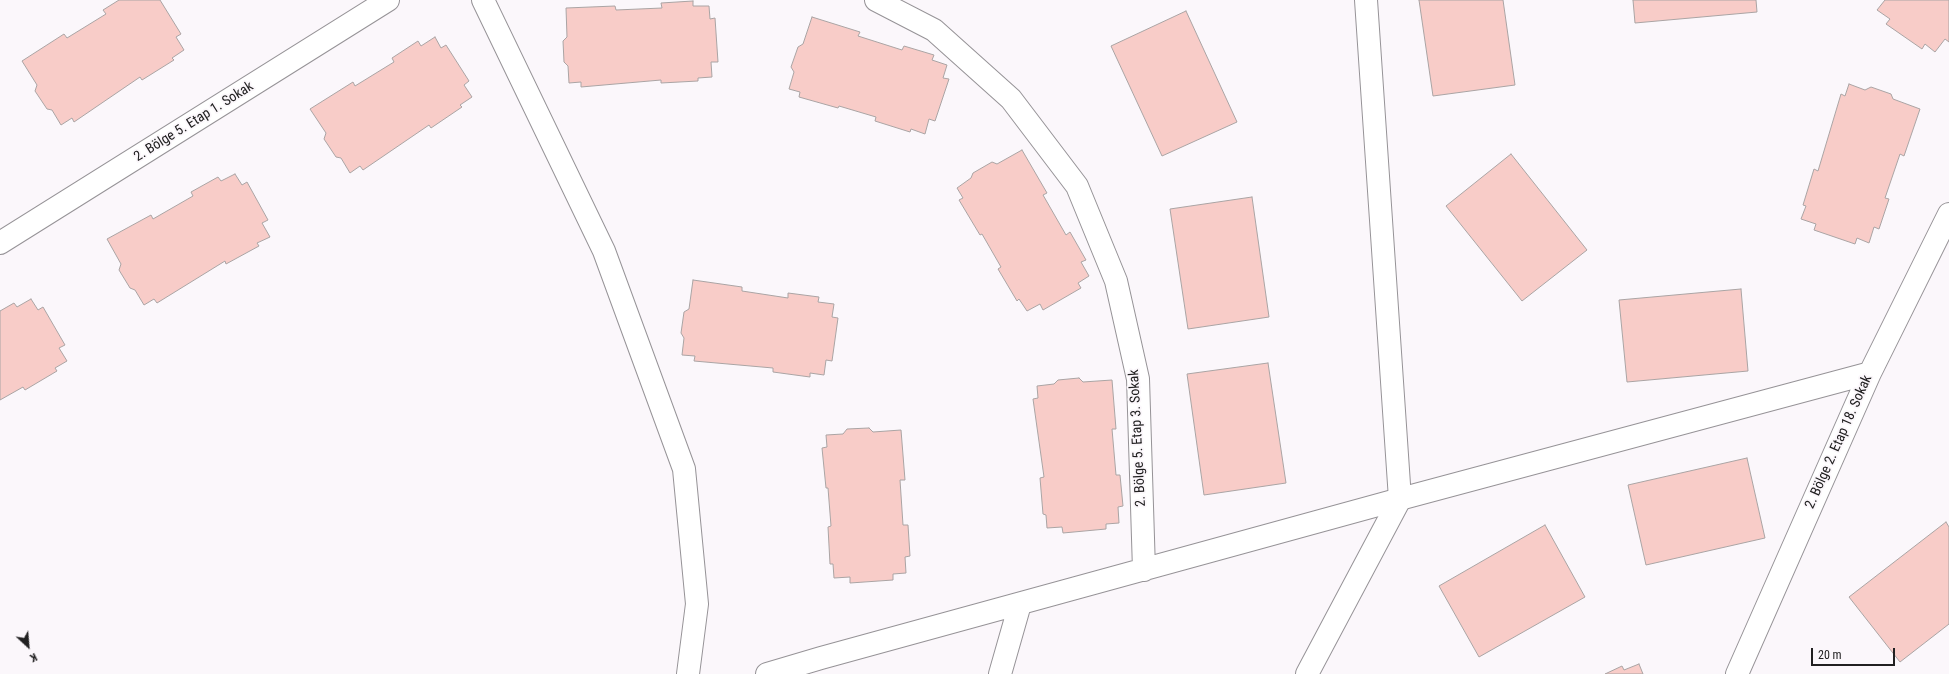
<!DOCTYPE html>
<meta charset="utf-8">
<style>
body{margin:0}
#map{position:relative;width:1949px;height:674px;overflow:hidden;background:#fbf7fb;font-family:"Roboto Condensed",sans-serif}
canvas{display:block}
.north{position:absolute;left:8px;top:626px;width:40px;height:40px;-webkit-text-stroke:3px #fbf7fb;paint-order:stroke;rotate:154deg;font-size:11px;font-weight:700;line-height:16px;text-align:center;color:#212021}
.north::after{content:'';display:block;margin:auto;width:14px;height:18px;background:#212021;clip-path:polygon(50% 0,100% 100%,50% 72%,0 100%)}
.scale{position:absolute;left:1811px;top:648px;width:84px;height:18px;box-sizing:border-box;border:2px solid #212021;border-top:0;padding-left:5px;font-size:12px;line-height:14px;white-space:nowrap;color:#212021;-webkit-text-stroke:3px #fbf7fb;paint-order:stroke}
</style>
<div id="map">
<canvas width="1949" height="674"></canvas>
<div class="north">K</div>
<div class="scale">20 m</div>
</div>
<script>
const context = document.querySelector('canvas').getContext('2d');
context.lineJoin = 'round';
function fill(path, color) { context.fillStyle = color; context.fill(path, 'evenodd'); }
const poly = rows => new Path2D(rows.map(r => 'M' + r).join(''));
function strokePath(path, color, width, dash) { context.strokeStyle = color; context.lineWidth = width; context.lineCap = dash ? 'butt' : 'round'; context.setLineDash(dash || []); context.stroke(path); }
function label(font, color, halo, rows, align = 'center') {
  context.font = font + ' "Roboto Condensed",sans-serif'; context.lineWidth = 3.5; context.setLineDash([]); context.textBaseline = 'middle'; context.strokeStyle = halo; context.fillStyle = color; for (const [text, x, y, turn = 0] of rows) {
    context.save(); context.translate(x, y); context.rotate((+turn || 0) * Math.PI / 180); context.textAlign = isNaN(turn) ? turn : align; if (halo) context.strokeText(text, 0, 0); context.fillText(text, 0, 0); context.restore();
  }
}
const building = poly([
 [119,0,160,0,181,34,176,37,184,50,172,58,174,60,142,80,140,77,74,122,72,118,61,125,52,110,47,109,35,91,37,85,22,61,64,34,67,38,106,14,103,10,119,0],
 [1419,0,1503,0,1515,85,1433,96,1419,0],
 [1633,0,1756,0,1757,12,1635,23,1633,0],
 [1885,0,1949,0,1949,42,1945,39,1935,52,1925,44,1922,49,1886,24,1890,19,1877,10,1885,0],
 [693,1,693,6,709,6,710,19,715,18,718,62,711,62,712,77,698,78,698,81,661,83,661,80,581,87,581,82,569,83,568,66,564,62,563,41,567,37,566,8,615,6,616,10,662,8,661,3,693,1],
 [1186,11,1237,122,1162,156,1111,46,1186,11],
 [812,17,860,32,858,36,902,50,904,46,934,55,932,60,947,65,943,78,949,79,935,121,929,119,925,134,911,129,910,132,875,121,876,117,839,106,838,108,799,97,800,92,789,89,794,72,791,67,798,47,803,44,812,17],
 [435,37,441,48,446,45,469,81,464,85,472,97,460,105,462,107,431,128,429,125,363,170,360,166,350,173,341,158,336,157,324,139,326,133,310,109,353,82,355,86,394,62,392,58,418,41,421,46,435,37],
 [1849,84,1865,90,1871,87,1891,94,1893,99,1920,109,1904,156,1900,154,1885,198,1889,199,1879,229,1874,227,1869,243,1857,238,1855,244,1814,230,1816,224,1801,219,1806,206,1803,205,1814,169,1818,171,1841,94,1845,96,1849,84],
 [1022,150,1047,193,1043,195,1066,235,1070,232,1086,260,1081,262,1089,276,1078,283,1081,288,1043,310,1040,304,1027,311,1019,299,1017,301,998,269,1001,267,982,234,980,235,959,200,963,198,957,188,971,178,973,173,992,162,997,164,1022,150],
 [1511,154,1587,250,1522,301,1446,206,1511,154],
 [235,174,242,185,247,182,268,220,262,223,270,237,257,243,259,246,226,264,225,261,157,303,154,299,144,305,135,290,130,288,119,270,121,264,107,239,151,215,153,219,193,196,191,192,218,177,221,181,235,174],
 [1252,197,1269,317,1188,329,1170,209,1252,197],
 [693,280,742,287,742,291,788,298,788,293,819,297,818,302,834,304,832,317,838,318,832,361,826,360,824,375,810,373,810,377,773,372,773,368,694,361,695,356,682,355,684,338,681,333,684,312,689,309,693,280],
 [1741,289,1748,371,1627,382,1619,300,1741,289],
 [31,299,38,310,43,307,65,345,59,348,67,361,55,368,57,371,25,390,23,387,0,400,0,311,14,303,17,307,31,299],
 [1268,363,1286,483,1204,495,1187,374,1268,363],
 [1079,378,1083,382,1112,380,1116,429,1112,429,1116,475,1120,475,1123,506,1118,507,1119,523,1106,524,1106,529,1063,533,1062,527,1047,528,1046,515,1043,514,1040,478,1044,477,1033,399,1038,398,1037,386,1054,384,1058,380,1079,378],
 [869,428,873,432,901,430,905,480,900,480,903,525,908,525,910,556,905,557,906,573,893,574,893,580,850,583,850,577,834,578,833,564,830,564,828,527,831,526,828,488,826,488,822,448,827,447,826,435,843,434,847,429,869,428],
 [1747,458,1765,538,1646,565,1628,485,1747,458],
 [1946,522,1949,527,1949,624,1900,662,1849,597,1946,522],
 [1545,525,1585,597,1479,657,1439,586,1545,525],
 [1639,664,1643,674,1605,674,1622,666,1624,670,1639,664]
]);
fill(building, '#f8ccc8');
strokePath(building, '#aaa4a4', 1);
const minor = poly([
 [483,0,604,251,684,469,697,604,688,674],
 [876,0,934,30,1011,99,1077,186,1116,281,1138,379,1144,570],
 [0,243,388,0],
 [767,674,821,658,1400,499,1870,373],
 [1000,674,1020,604],
 [1737,674,1870,373,1949,214]
]);
const tertiary = poly([
 [1307,674,1400,499,1366,0]
]);
strokePath(minor, '#969397', 24);
strokePath(tertiary, '#969397', 24);
strokePath(minor, '#fff', 22);
strokePath(tertiary, '#fff', 22);
label('14px', '#212021', '#fbf7fb', [
 ["2. Bölge 5. Etap 1. Sokak",194,122,-32],
 ["2. Bölge 5. Etap 3. Sokak",1138,438,-93],
 ["2. Bölge 2. Etap 18. Sokak",1839,442,-66]
]);
</script>
